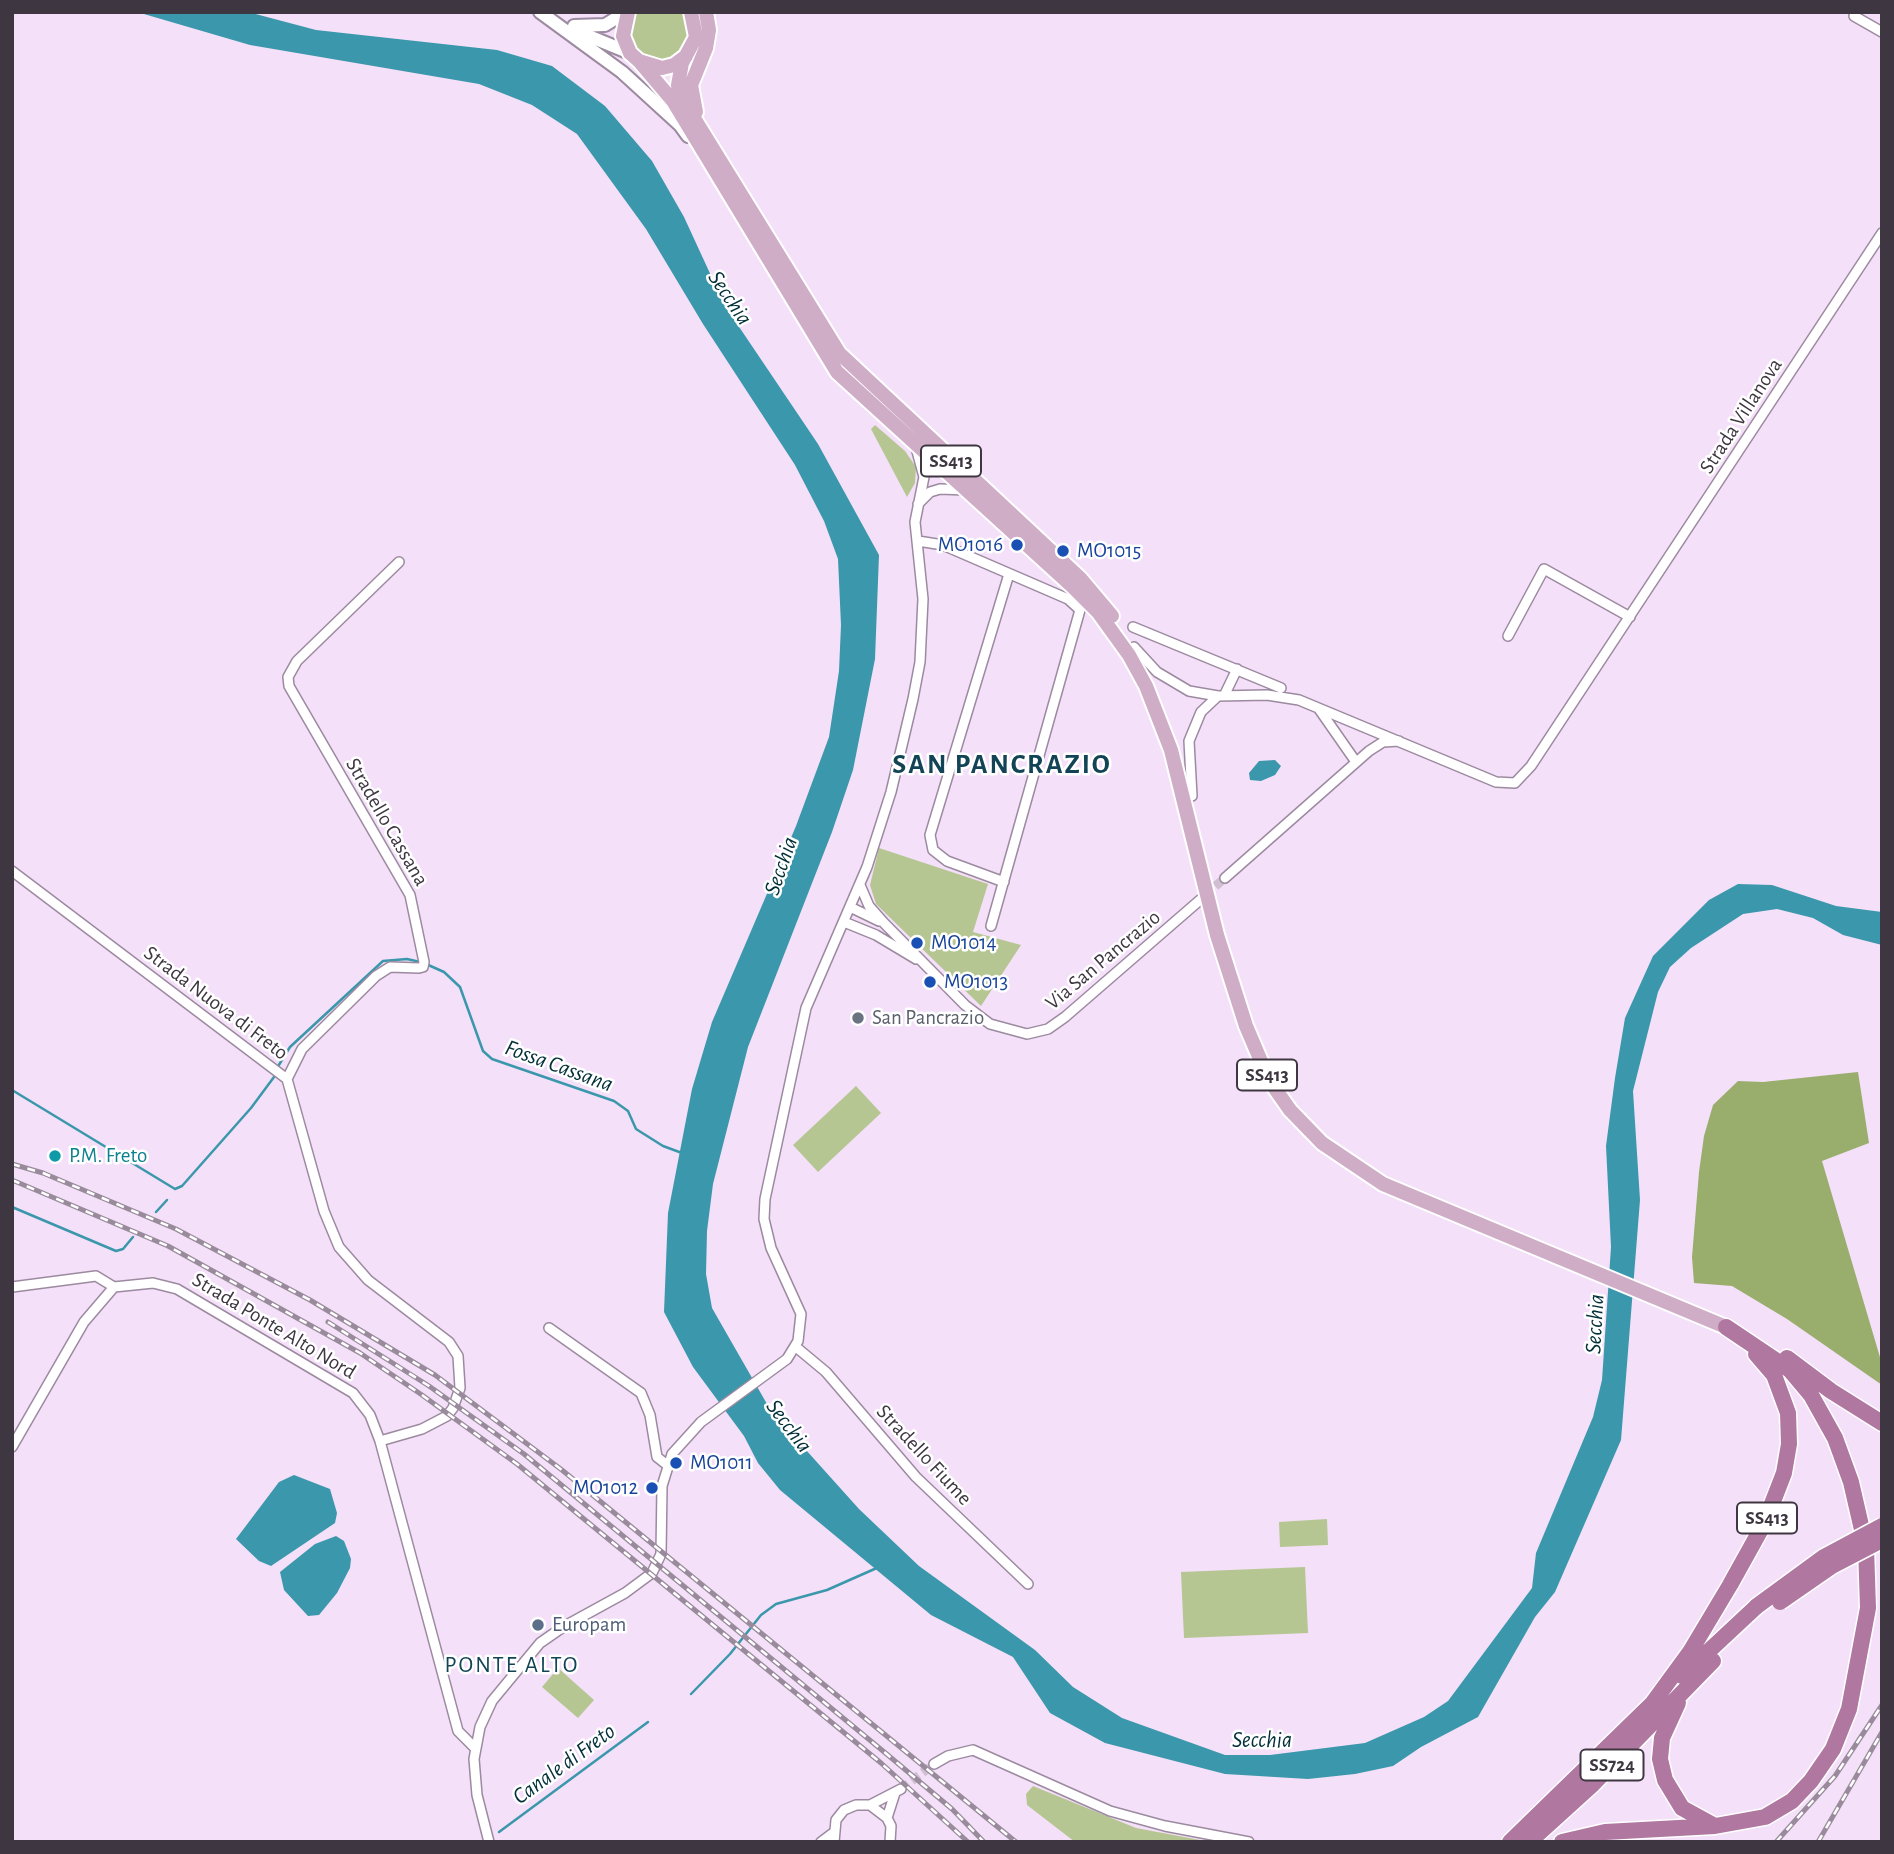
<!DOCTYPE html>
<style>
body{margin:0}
#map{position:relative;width:1894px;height:1854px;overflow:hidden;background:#f4e0f8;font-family:"Alegreya Sans",sans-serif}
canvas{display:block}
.frame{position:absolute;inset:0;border:14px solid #3e3640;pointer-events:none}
</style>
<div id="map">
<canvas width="1894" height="1854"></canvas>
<div class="frame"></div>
</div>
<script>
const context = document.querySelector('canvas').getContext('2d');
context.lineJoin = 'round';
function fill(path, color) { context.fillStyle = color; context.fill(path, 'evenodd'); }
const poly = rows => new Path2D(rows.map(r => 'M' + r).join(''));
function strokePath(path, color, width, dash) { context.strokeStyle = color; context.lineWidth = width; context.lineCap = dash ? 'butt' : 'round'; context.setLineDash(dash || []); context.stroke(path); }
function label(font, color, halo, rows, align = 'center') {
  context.font = font + ' "Alegreya Sans",sans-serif'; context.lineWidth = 5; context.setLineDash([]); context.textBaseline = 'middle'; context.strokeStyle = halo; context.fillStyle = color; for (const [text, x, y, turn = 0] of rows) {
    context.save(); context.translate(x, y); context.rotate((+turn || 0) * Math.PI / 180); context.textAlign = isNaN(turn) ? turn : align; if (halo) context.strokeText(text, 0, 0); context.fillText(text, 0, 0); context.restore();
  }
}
fill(poly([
 [636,12,683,12,689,36,684,48,675,56,664,60,641,54,633,44,630,32],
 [875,425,905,451,916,467,915,483,907,497,871,429],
 [879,848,988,884,973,932,1021,945,981,1006,876,904,870,885],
 [856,1086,881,1113,818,1172,793,1145],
 [1327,1519,1328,1545,1280,1547,1279,1522],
 [1305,1567,1308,1633,1184,1638,1181,1572],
 [558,1668,594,1700,578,1718,542,1687],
 [1033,1786,1136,1828,1211,1842,1075,1842,1027,1805,1026,1794]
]), '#b5c692');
fill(poly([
 [1858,1072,1869,1143,1822,1161,1882,1364,1882,1385,1787,1319,1732,1286,1694,1283,1692,1257,1699,1172,1704,1136,1713,1105,1738,1081,1763,1082]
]), '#99ad6d');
fill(poly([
 [137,12,248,12,316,30,497,50,552,66,605,106,652,161,684,217,725,306,818,444,879,555,875,659,853,770,832,832,748,1047,713,1184,707,1231,706,1274,712,1308,771,1411,859,1509,919,1566,1035,1650,1073,1687,1122,1718,1225,1755,1270,1755,1365,1743,1424,1717,1448,1701,1532,1588,1536,1553,1593,1417,1602,1380,1611,1247,1606,1146,1615,1078,1625,1018,1653,956,1709,900,1738,884,1772,885,1836,906,1882,912,1882,945,1843,935,1813,918,1777,909,1743,914,1691,948,1670,967,1658,992,1633,1091,1640,1200,1621,1440,1555,1592,1535,1617,1478,1717,1421,1747,1393,1766,1355,1774,1308,1779,1225,1774,1105,1743,1050,1713,1013,1657,931,1615,780,1490,758,1463,744,1436,693,1367,664,1312,668,1213,692,1089,712,1022,796,826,829,737,839,671,841,625,838,559,824,521,795,465,703,324,646,229,577,134,532,105,479,84,250,45],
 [1275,760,1281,766,1275,775,1261,781,1250,780,1249,773,1259,761],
 [294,1475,330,1489,337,1513,335,1523,271,1566,259,1561,236,1539,279,1482],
 [336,1536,344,1541,351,1559,350,1568,337,1593,319,1615,308,1616,284,1590,280,1572,315,1544]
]), '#3b97ab');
strokePath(poly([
 [426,964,444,972,460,987,483,1051,492,1059,614,1101,628,1111,636,1129,663,1146,682,1153],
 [277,1068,290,1047,383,961,407,959,420,962],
 [12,1090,175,1189,182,1186,251,1108,274,1077],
 [12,1207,116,1251,123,1249,133,1237],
 [156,1212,167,1200],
 [691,1694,730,1654,761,1615,776,1604,827,1590,879,1567],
 [499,1832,648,1722]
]), '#3b97ab', 2.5);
strokePath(poly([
 [1205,895,1225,878],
 [901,1789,934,1764]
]), '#d0bed3', 9, [9, 4.5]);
const street = poly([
 [1854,16,1882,32],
 [918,504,930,492,940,489,966,490],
 [918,541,943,545,1068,599,1080,610,991,926],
 [1133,627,1281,688],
 [1508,636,1544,569,1630,617],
 [1134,647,1157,672,1189,691,1218,696,1267,695,1299,700,1496,782,1515,783,1531,766,1882,233],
 [1224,696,1237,669],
 [1319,709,1356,762],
 [1192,796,1189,741,1201,712,1218,696],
 [12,871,287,1079,324,1211,339,1247,368,1280,449,1342,458,1356,460,1388,453,1408,447,1416,422,1429,380,1441],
 [1225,878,1369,751,1383,742,1399,741],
 [1004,882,947,861,933,850,930,835,1009,574],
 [860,885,869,906,884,923,965,1005,990,1024,1027,1034,1048,1029,1065,1017,1200,900],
 [850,907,879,921],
 [844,922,876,935,916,959],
 [287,1079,302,1049,376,976,390,967,419,968,423,967,424,962,410,895,289,686,288,677,297,661,399,562],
 [12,1287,96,1276,114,1287,153,1283,177,1289,353,1393,370,1415,380,1441,458,1731,475,1748],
 [549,1328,641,1393,650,1415,657,1457,666,1464],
 [796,1347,826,1372,916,1477,1028,1584],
 [12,1447,84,1322,114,1287],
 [934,1764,948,1756,973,1750,1110,1811,1165,1826,1249,1842],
 [870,1805,901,1789],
 [887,1818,895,1793],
 [489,1842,477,1795,474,1759,480,1727,492,1701,540,1643,563,1627,625,1593,652,1573,661,1554,662,1486,672,1454,701,1422,787,1359,798,1341,801,1314,771,1248,764,1219,765,1199,806,1008,867,867,891,792,913,699,920,662,923,599,915,522,924,477,915,444],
 [821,1842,833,1833],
 [834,1842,836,1820,844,1810,856,1805,870,1805,887,1818,891,1826,890,1842]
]);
const secondary = poly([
 [540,12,622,72,680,125,688,136],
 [574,26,605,25,626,12],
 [574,30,630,53]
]);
const primary = poly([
 [628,12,623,36,630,53,639,61,662,68,674,65,686,56],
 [691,12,696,37,682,63,678,85,679,94,839,353,1080,578,1112,616],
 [639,61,673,101,837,372,1072,586,1098,612,1129,655,1146,686,1171,750,1217,935,1246,1026,1269,1080,1290,1110,1322,1143,1383,1184,1726,1327],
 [696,112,691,85,706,48,709,30,706,12]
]);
const highway = poly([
 [1787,1358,1831,1391,1882,1423],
 [1682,1676,1757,1606],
 [1678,1703,1662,1738,1660,1759,1665,1780,1682,1808,1713,1825],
 [1652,1704,1690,1652,1730,1585,1765,1522,1784,1473,1789,1444,1788,1413,1774,1375,1756,1354],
 [1510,1842,1658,1698],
 [1529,1842,1593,1784,1713,1661],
 [1562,1842,1605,1832,1715,1826,1765,1817,1792,1801,1811,1781,1833,1749,1849,1709,1868,1608,1866,1547,1851,1482,1835,1438,1811,1395,1790,1370,1726,1327]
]);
strokePath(street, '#9c8aa0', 12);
strokePath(secondary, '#9c8aa0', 16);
strokePath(primary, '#fff', 18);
strokePath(highway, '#fff', 19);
strokePath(street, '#fff', 9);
strokePath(secondary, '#fff', 12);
strokePath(primary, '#d0adc7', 14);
strokePath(highway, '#b077a1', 16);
const rail = poly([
 [12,1164,43,1173,176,1229,310,1300,435,1375,562,1470,1016,1842],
 [12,1180,168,1246,360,1353,422,1395,517,1464,881,1763,968,1842],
 [328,1322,429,1386,524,1454,889,1756,952,1809,984,1842],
 [1776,1842,1835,1776,1882,1705],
 [1818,1842,1882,1732]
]);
strokePath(rail, '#998b9c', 5);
strokePath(rail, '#fff', 2.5, [8]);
const highwayBridge = poly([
 [1780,1602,1832,1566,1882,1540],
 [1757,1606,1824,1557,1882,1526]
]);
strokePath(highwayBridge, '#fff', 19, []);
strokePath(highwayBridge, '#b077a1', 16);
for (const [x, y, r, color] of [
 [1017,545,7,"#1a4fb4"],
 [1063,551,7,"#1a4fb4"],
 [917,943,7,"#1a4fb4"],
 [930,982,7,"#1a4fb4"],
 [858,1018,7,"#6b7280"],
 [55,1156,7,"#0f9aa8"],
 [676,1463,7,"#1a4fb4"],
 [652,1488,7,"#1a4fb4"],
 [538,1625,7,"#5c6f8a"]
]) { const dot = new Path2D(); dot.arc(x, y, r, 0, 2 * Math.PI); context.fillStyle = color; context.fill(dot); strokePath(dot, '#fff', 2.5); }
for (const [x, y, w] of [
 [951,461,60],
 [1267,1075,60],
 [1767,1518,60],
 [1612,1765,63]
]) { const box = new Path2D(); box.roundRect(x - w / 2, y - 15.5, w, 31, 5); context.fillStyle = '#fff'; context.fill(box); strokePath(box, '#3e3640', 2); }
label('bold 19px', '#3e3640', null, [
 ["SS413",951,461],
 ["SS413",1267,1075],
 ["SS413",1767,1518],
 ["SS724",1612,1765]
]);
label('21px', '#3e3640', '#fff', [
 ["Strada Villanova",1741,416,-57],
 ["Stradello Cassana",387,822,60],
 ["Via San Pancrazio",1103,960,-40],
 ["Strada Nuova di Freto",216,1003,37],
 ["Strada Ponte Alto Nord",274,1326,31],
 ["Stradello Fiume",924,1455,47]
]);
label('21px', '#164399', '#fff', [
 ["MO1016",1003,545,"right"],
 ["MO1015",1077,551],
 ["MO1014",931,943],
 ["MO1013",944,982],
 ["MO1011",690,1463],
 ["MO1012",638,1488,"right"]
], 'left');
label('21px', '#5b616d', '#fff', [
 ["San Pancrazio",872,1018]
], 'left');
label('21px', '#0d838f', '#fff', [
 ["P.M. Freto",69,1156]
], 'left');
label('21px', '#4e5e75', '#fff', [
 ["Europam",552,1625]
], 'left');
label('italic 23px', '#022f38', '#fff', [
 ["Secchia",730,298,56],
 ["Secchia",781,866,-71],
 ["Fossa Cassana",559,1066,20],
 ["Secchia",1595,1324,-87],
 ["Secchia",789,1426,53],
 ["Secchia",1262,1740],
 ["Canale di Freto",564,1764,-36]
]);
context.letterSpacing = '2px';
label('23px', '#124456', '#fff', [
 ["PONTE ALTO",512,1665]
]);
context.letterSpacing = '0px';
context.letterSpacing = '2px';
label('bold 28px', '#124456', '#fff', [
 ["SAN PANCRAZIO",1002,765]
]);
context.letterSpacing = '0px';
</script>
